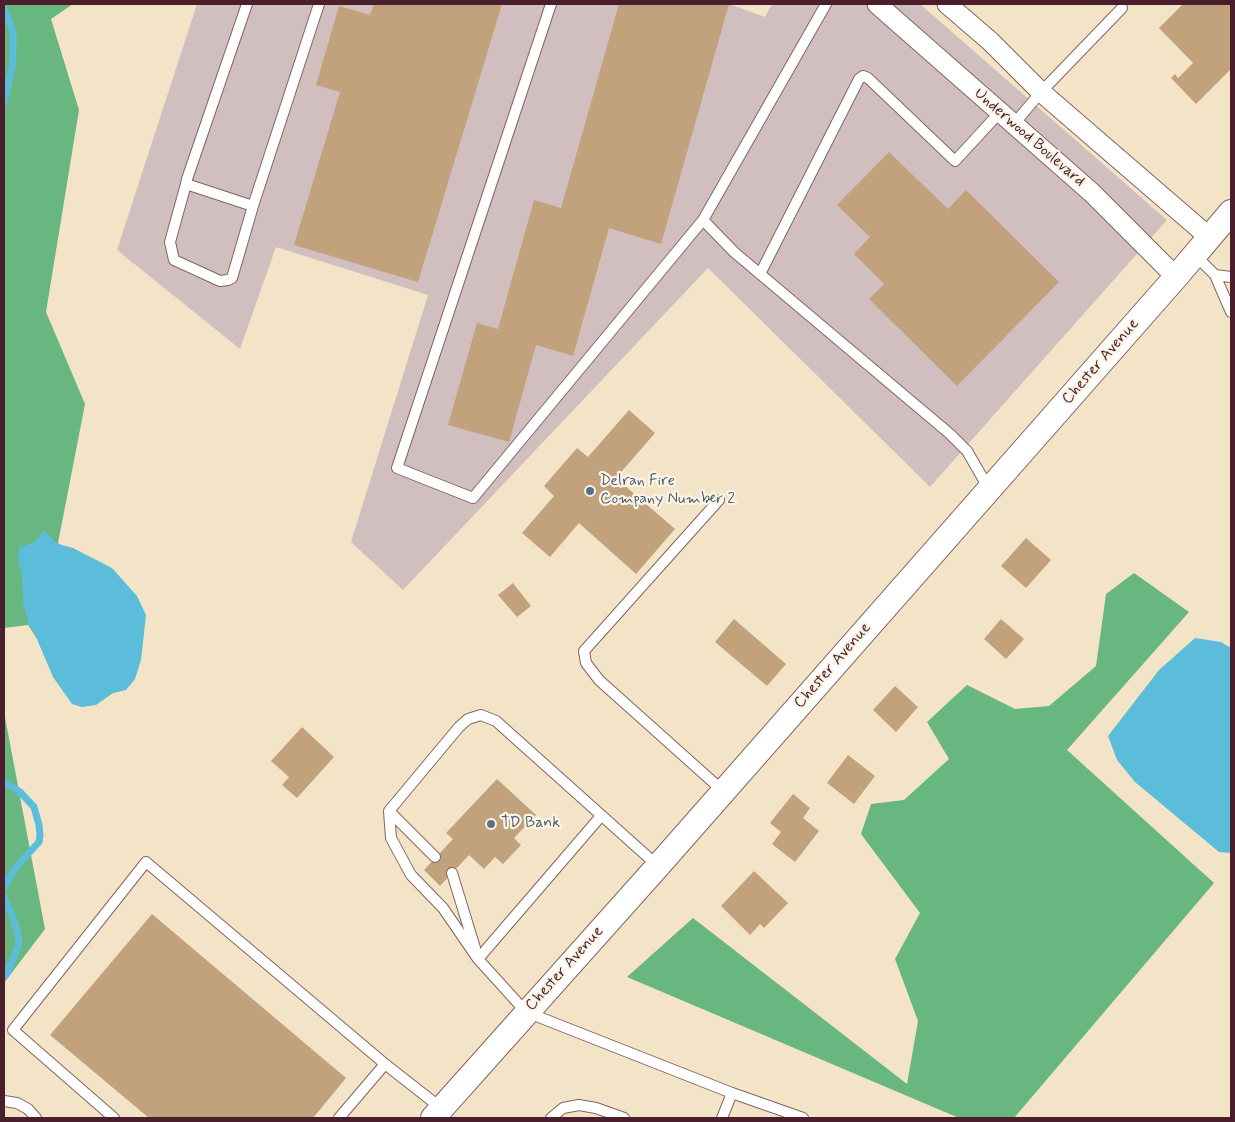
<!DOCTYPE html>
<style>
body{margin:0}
#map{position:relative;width:1235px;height:1122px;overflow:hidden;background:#f3e4c8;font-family:Mynerve,sans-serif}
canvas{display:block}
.frame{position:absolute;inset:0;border:5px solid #4a1f2b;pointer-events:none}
</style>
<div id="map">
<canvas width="1235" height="1122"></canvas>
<div class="frame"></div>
</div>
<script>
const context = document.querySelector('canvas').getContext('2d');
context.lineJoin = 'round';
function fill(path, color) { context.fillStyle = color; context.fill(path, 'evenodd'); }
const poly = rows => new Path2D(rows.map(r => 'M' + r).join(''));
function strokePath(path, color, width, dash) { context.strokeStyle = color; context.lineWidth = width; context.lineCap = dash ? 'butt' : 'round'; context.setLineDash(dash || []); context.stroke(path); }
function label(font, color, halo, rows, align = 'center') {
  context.font = font + ' Mynerve,sans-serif'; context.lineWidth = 4.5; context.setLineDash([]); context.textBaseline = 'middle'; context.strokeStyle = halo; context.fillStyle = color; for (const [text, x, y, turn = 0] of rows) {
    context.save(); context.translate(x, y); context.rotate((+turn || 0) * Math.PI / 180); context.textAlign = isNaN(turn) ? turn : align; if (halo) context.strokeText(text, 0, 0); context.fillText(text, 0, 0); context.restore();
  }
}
fill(poly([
 [197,4,729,4,765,17,772,4,920,4,1167,220,930,487,708,268,403,590,351,542,428,295,276,247,240,349,117,250]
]), '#d1bfbf');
fill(poly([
 [4,4,73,4,51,19,79,110,46,312,85,404,58,543,137,596,82,707,28,625,4,628],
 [1134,573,1189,612,1067,750,1214,883,1014,1118,959,1118,627,977,693,918,907,1084,918,1021,895,959,920,913,861,834,871,804,904,800,949,759,927,722,967,685,1015,709,1049,706,1096,666,1106,594],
 [4,712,45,929,4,983]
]), '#68b680');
fill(poly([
 [44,531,58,544,73,548,112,568,137,596,146,615,141,660,135,679,126,690,113,693,96,705,82,707,72,704,53,677,33,630,29,626,23,602,22,576,18,559,19,548,34,542],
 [1195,638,1221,642,1231,648,1231,853,1219,852,1135,782,1117,760,1108,736,1159,670]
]), '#5cbdda');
strokePath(poly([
 [4,9,13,32,13,49,12,68,4,102],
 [4,782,20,792,34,807,39,825,40,835,39,842,16,867,4,887],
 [4,897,15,923,19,939,18,946,8,972,4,977]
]), '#5cbdda', 7);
fill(poly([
 [374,4,502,4,418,282,294,245,340,92,316,85,339,6,370,15],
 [619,4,729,4,661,244,609,228,573,356,536,345,509,442,448,425,477,323,498,329,534,200,561,208],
 [1183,4,1231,4,1231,69,1196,104,1171,78,1175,74,1178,78,1193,63,1159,28],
 [889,152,948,209,966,190,1059,282,957,386,869,299,884,284,854,254,870,237,837,205],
 [629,410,655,433,616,478,675,529,636,574,579,523,550,557,522,533,554,496,544,486,577,448,588,457],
 [1026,538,1051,560,1026,588,1001,566],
 [513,583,531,606,517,617,498,595],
 [734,619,786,664,767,686,715,642],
 [1001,619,1024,639,1006,659,984,639],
 [895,686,918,707,896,732,873,710],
 [302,727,334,757,297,798,282,785,289,777,271,761],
 [848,755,875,776,854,804,827,783],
 [497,779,536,815,514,838,521,845,503,864,495,857,484,869,469,855,440,886,424,870,453,839,446,833],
 [793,794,810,808,803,818,819,831,795,862,772,844,781,832,770,823],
 [754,871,788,903,764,928,760,924,750,935,721,906],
 [152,914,346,1078,313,1118,149,1118,50,1035]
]), '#c1a27d');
const service = poly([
 [247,4,187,179,186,184,253,206,319,4],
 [551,4,397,468,473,498,703,220],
 [826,4,703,220,734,252,950,434,967,451,989,489],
 [1014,124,1041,92,1122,8],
 [186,184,170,242,174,260,220,281,228,280,232,278,253,206],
 [1195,255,1215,275,1231,312],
 [760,274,859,79,863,76,868,78,955,161,1000,112],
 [1215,275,1231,277],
 [719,500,584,651,586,663,599,680,723,791],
 [389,811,435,857],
 [658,866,496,721,481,715,468,719,459,727,389,811,391,838,411,875,443,908,478,959,526,1012,732,1093,722,1118],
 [452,873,475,948],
 [478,959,601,816],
 [385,1064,441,1108],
 [732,1093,803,1118],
 [4,1101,17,1103,28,1109,36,1118],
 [114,1118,13,1030,146,862,385,1064,339,1118],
 [551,1118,563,1108,579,1105,596,1108,624,1118]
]);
const minor = poly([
 [877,4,1091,192,1176,277],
 [947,4,990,41,1041,92,1209,237]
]);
const tertiary = poly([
 [433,1118,658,866,1176,277,1231,212]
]);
strokePath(service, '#856462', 12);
strokePath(minor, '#856462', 21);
strokePath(tertiary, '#856462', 26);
strokePath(service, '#fff', 10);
strokePath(minor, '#fff', 19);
strokePath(tertiary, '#fff', 24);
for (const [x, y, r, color] of [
 [590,491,5,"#5c6f8a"],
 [491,824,5,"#5c6f8a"]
]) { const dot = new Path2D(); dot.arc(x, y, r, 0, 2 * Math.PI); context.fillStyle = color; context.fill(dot); strokePath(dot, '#fcf5e5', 2); }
label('16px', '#4a1f2b', '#fcf5e5', [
 ["Underwood Boulevard",1029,138,41],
 ["Chester Avenue",1101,362,-49],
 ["Chester Avenue",833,666,-49],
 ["Chester Avenue",565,969,-48]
]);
label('16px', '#4e5e75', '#fcf5e5', [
 ["Delran Fire",600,482],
 ["Company Number 2",600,500],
 ["TD Bank",501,824]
], 'left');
</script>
